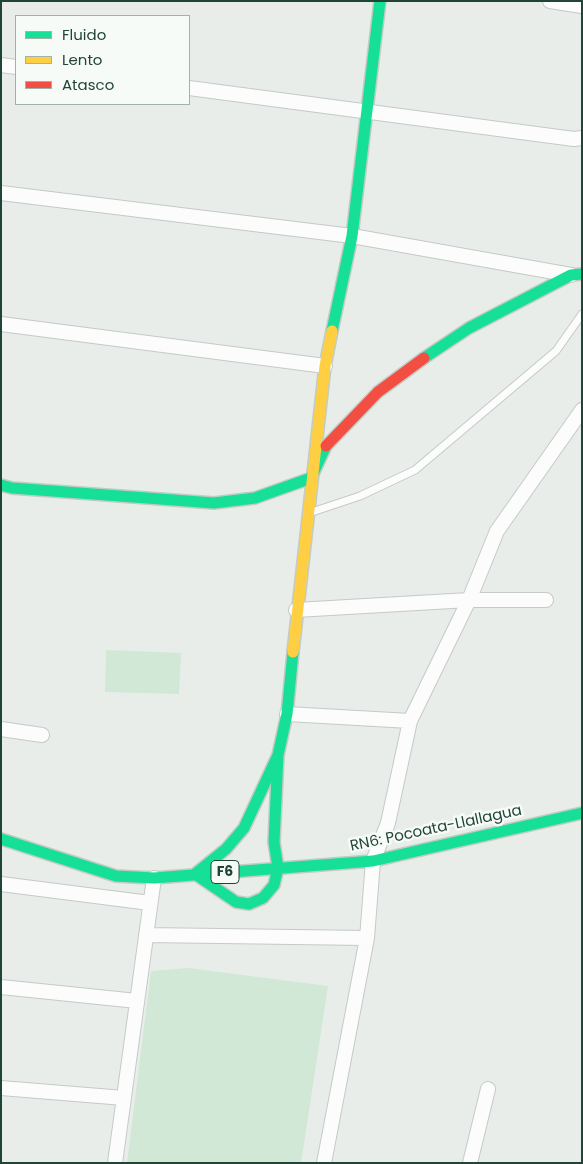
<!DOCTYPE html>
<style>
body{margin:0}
#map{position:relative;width:583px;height:1164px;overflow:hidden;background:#e8edea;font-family:Poppins,sans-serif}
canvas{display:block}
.frame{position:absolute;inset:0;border:2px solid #214438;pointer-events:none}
.legend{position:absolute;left:15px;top:15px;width:175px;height:90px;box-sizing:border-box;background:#f6fbf8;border:1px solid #a1b2ab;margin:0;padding:6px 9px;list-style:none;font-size:15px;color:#214438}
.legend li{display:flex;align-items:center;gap:10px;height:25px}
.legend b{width:25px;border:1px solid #a1b2ab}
</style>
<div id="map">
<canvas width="583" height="1164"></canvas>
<div class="frame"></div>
<ul class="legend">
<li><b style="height:6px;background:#16e098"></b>Fluido</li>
<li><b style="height:6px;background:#ffcf43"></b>Lento</li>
<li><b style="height:6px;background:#f24e42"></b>Atasco</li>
</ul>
</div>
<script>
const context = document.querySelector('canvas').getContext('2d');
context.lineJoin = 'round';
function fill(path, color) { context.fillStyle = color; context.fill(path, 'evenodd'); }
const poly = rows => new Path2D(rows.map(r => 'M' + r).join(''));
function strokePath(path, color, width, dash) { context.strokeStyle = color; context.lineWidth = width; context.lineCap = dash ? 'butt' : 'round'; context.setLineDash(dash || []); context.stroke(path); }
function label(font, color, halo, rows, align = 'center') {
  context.font = font + ' Poppins,sans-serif'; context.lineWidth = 5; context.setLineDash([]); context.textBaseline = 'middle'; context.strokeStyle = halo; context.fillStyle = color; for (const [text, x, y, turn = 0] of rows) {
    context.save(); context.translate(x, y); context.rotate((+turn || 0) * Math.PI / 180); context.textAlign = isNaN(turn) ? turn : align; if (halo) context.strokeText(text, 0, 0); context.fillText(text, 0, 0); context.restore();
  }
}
fill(poly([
 [106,650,181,653,179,694,105,692],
 [188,968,328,986,301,1163,127,1163,151,971]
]), '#d0e8d5');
const lane = poly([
 [309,513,360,496,415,470,556,351,582,314]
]);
const street = poly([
 [550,1,582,6],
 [1,65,16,67],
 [189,88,574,139,582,138],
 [1,193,352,236,571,275],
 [1,324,325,366],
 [296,610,469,600,546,600],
 [287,714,410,721],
 [1,729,42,735],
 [1,884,150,903],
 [146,935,367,938],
 [1,987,137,1001],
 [1,1088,124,1098],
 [115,1163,154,878],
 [324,1163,367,938,373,861,388,823,410,721,469,600,497,531,582,410],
 [470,1163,488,1089]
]);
const fast = poly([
 [332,331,352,236,380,1],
 [424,358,469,328,571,275,582,274],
 [1,485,12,488,214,503,255,498,311,478,326,446],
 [278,755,244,828,226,849,195,874,236,902,249,904,263,898,274,885,278,868,274,842,278,755,287,714,293,652],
 [1,839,116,876,154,878,373,861,582,813]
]);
const slow = poly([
 [293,652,325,366,332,331]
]);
const jam = poly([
 [326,446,378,392,424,358]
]);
strokePath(lane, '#c4cac7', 9);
strokePath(street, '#c4cac7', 16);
strokePath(fast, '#c3cbc7', 14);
strokePath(slow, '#c3cbc7', 14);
strokePath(jam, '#c3cbc7', 14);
strokePath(lane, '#fcfcfc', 7);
strokePath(street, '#fcfcfc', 14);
strokePath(fast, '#16e098', 11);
strokePath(slow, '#ffcf43', 11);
strokePath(jam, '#f24e42', 11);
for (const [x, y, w] of [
 [225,872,28]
]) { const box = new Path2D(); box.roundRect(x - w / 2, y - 11.5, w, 23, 4); context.fillStyle = '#f6fbf8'; context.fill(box); strokePath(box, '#214438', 1); }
label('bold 14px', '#214438', null, [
 ["F6",225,872]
]);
label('15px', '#214438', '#f6fbf8', [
 ["RN6: Pocoata-Llallagua",436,829,-12]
]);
</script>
